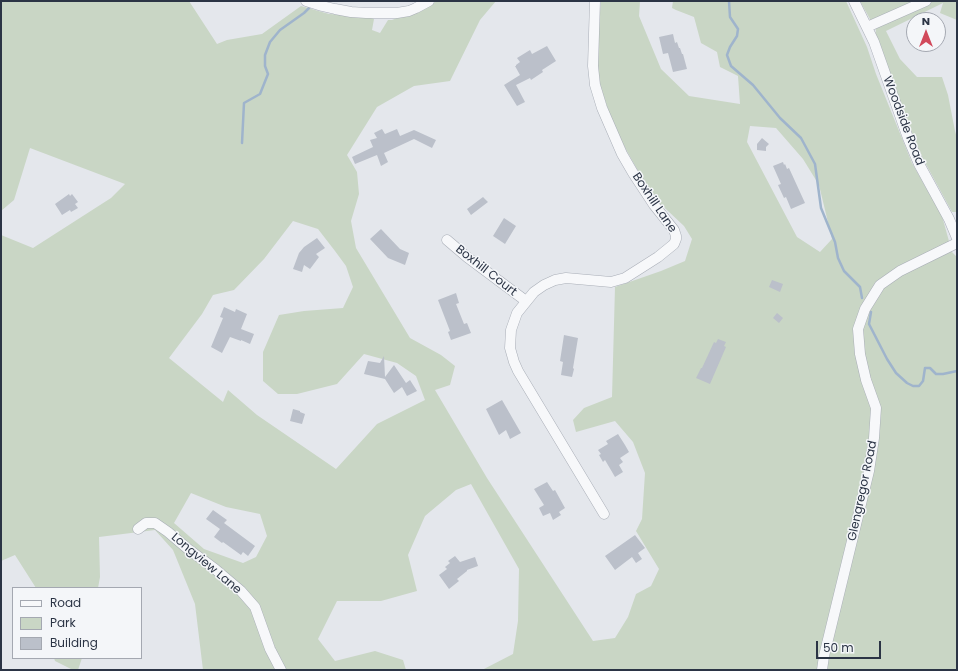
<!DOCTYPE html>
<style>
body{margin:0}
#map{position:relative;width:958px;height:671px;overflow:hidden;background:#e4e7ec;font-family:Poppins,sans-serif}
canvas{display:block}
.frame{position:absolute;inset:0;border:2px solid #2b3445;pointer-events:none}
.legend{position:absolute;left:12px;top:587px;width:130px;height:72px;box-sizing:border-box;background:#f4f6f9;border:1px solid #a4a8b1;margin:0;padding:5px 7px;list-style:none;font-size:12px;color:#2b3445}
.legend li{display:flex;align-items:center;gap:8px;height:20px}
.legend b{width:20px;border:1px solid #a4a8b1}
.north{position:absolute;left:906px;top:12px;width:40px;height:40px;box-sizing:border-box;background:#f4f6f9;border:1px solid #a4a8b1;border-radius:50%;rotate:0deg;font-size:11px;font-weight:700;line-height:16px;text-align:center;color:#2b3445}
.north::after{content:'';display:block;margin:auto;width:14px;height:18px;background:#d1495b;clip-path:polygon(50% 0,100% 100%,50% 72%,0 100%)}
.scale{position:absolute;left:816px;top:641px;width:65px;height:18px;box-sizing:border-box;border:2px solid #2b3445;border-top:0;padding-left:5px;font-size:12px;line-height:14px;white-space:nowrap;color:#2b3445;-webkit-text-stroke:3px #f4f6f9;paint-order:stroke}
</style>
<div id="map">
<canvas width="958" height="671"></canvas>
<div class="frame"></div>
<ul class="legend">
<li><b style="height:5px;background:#f7f8fa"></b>Road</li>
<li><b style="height:11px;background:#c9d6c5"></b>Park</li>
<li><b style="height:11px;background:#bbc0ca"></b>Building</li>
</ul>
<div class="north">N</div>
<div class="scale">50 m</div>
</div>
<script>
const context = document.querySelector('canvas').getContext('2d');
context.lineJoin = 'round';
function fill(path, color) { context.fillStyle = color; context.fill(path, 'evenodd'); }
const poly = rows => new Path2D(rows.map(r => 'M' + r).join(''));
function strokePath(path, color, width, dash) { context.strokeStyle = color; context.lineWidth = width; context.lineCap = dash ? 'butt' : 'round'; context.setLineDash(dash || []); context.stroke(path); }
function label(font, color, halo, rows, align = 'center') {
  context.font = font + ' Poppins,sans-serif'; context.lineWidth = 3; context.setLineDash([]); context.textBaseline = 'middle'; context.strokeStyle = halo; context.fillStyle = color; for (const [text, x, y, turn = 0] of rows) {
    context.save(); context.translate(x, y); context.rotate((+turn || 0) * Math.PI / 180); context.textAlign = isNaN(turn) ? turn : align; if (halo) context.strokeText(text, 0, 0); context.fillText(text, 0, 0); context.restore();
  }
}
fill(poly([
 [1,1,189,1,217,44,227,40,262,34,301,6,329,14,365,16,374,19,372,30,380,33,388,20,392,20,438,1,496,1,480,20,450,81,414,86,377,107,347,155,357,172,359,194,351,221,356,248,410,338,441,355,455,366,450,385,435,390,487,478,593,641,615,638,628,617,636,594,651,586,659,569,636,531,642,519,645,473,633,442,615,421,576,432,573,420,584,408,612,397,615,287,661,271,685,261,692,239,684,226,652,196,614,128,600,85,596,58,601,1,640,1,639,16,661,69,689,96,740,104,738,76,720,67,717,52,701,43,694,17,676,10,672,8,673,1,846,1,867,47,876,74,912,163,942,216,952,252,957,257,957,670,482,670,513,654,518,621,519,569,471,484,456,490,425,516,408,555,417,591,381,601,337,601,318,639,335,661,375,651,403,660,406,670,203,670,195,604,173,550,155,530,99,537,100,577,98,588,36,588,15,555,1,561,1,235,33,248,111,198,125,184,30,148,14,200,1,211],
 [750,126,776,128,803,159,819,185,832,239,820,252,797,237,747,142],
 [293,221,318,229,335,251,346,266,353,287,343,308,304,311,279,315,263,352,263,381,278,394,297,394,337,384,364,354,397,363,416,376,425,400,377,424,336,469,257,415,228,390,223,402,169,358,202,314,213,295,234,290,264,259],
 [191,493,226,507,260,514,267,536,256,557,243,563,204,549,174,523],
 [860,1,957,1,957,20,940,13,943,3,886,31,900,59,917,77,942,77,948,95,955,131,957,138,957,212,952,212,922,157,874,42,876,30],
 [54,658,82,658,78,670,73,670,55,661]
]), '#c9d6c5');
strokePath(poly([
 [729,1,730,17,738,29,737,36,730,47,727,55,731,66,753,85,780,118,801,138,815,164,821,208,835,242,838,258,844,271,860,287,862,298],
 [242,143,244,103,260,94,268,74,265,66,265,55,270,42,280,30,304,13,312,5],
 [871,312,869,324,887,359,896,373,907,383,913,386,919,386,923,381,925,368,930,368,936,374,943,374,957,371]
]), '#9fb4cc', 2.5);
fill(poly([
 [673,34,675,43,677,42,679,48,680,48,682,54,683,54,687,69,673,72,668,53,663,54,659,37],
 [547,46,556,61,542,70,543,72,531,80,530,78,516,85,525,102,517,106,504,85,520,75,515,66,516,66,516,65,520,62,517,58,530,50,532,54],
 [382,129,385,134,397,129,400,136,414,130,436,140,432,148,414,139,384,153,388,162,381,166,377,155,355,164,352,157,373,147,370,140,377,138,374,133],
 [762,138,769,144,766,147,766,151,757,150,757,144],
 [783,162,784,165,785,164,787,169,789,168,805,203,791,209,786,197,784,198,778,185,781,184,773,166],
 [69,194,70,196,72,194,78,202,75,204,78,208,71,212,70,210,62,215,55,204],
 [483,197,488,202,471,215,467,209],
 [504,218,516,226,505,244,493,236],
 [381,229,400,249,409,253,405,265,388,258,370,239],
 [317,238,325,248,316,254,319,257,310,269,304,265,302,272,293,269,299,253,304,247],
 [772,280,783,284,780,292,769,287],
 [456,293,459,303,456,304,464,324,467,323,471,333,451,340,448,332,450,331,438,300],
 [224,307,235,312,236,309,247,314,241,329,254,334,250,344,241,340,241,341,230,337,222,353,211,347,223,318,220,317],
 [777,313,783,318,779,323,773,318],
 [564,335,578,338,573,368,574,369,572,377,561,375,563,362,560,361],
 [718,339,726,342,724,346,726,347,710,384,696,378,701,368,702,368,714,342,716,343],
 [384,356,385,377,394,365,406,383,410,380,417,391,407,396,402,387,394,393,385,379,364,374,368,361,380,363],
 [502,400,521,433,510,439,506,430,499,435,486,409],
 [293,409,300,411,300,412,305,414,302,424,290,421],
 [618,434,625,445,629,452,620,458,623,462,619,465,623,472,615,477,605,460,603,462,599,455,601,454,598,450,608,444,606,441],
 [547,482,553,491,555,490,565,508,559,512,561,515,553,520,550,513,543,516,539,508,544,505,534,489],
 [213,510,227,520,224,523,255,546,248,556,243,552,241,555,223,542,222,543,214,537,220,529,206,519],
 [635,535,645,548,638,553,642,559,636,563,632,557,615,570,605,556],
 [455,556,460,562,475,557,478,566,467,570,467,571,457,579,459,581,449,589,439,575,447,569,445,567,450,563,448,561]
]), '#bbc0ca');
const minor = poly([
 [306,1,322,6,335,9,351,12,366,13,397,13,409,11,416,8,429,1],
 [595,1,593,66,595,85,602,108,622,154,633,173,654,205,674,230,676,236,676,239,674,244,658,257,625,278,611,282,566,278,555,280,544,285,534,292,517,313,511,330,510,348,514,362,518,371,604,514],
 [854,1,874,42,908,138,919,164,949,219,957,238],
 [867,27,926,1],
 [447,240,467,257,526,301],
 [138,529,146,523,155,523,168,532,188,549,215,569,241,591,255,607,270,649,281,670],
 [822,670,824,656,869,471,874,438,876,408,866,380,860,354,858,329,865,309,880,285,900,271,957,243]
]);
strokePath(minor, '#a9aeb7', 11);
strokePath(minor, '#f7f8fa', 10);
label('12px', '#2b3445', '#f4f6f9', [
 ["Woodside Road",903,121,69],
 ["Boxhill Lane",654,203,56],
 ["Boxhill Court",486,271,38],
 ["Glengregor Road",863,491,-78],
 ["Longview Lane",206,564,40]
]);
</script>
